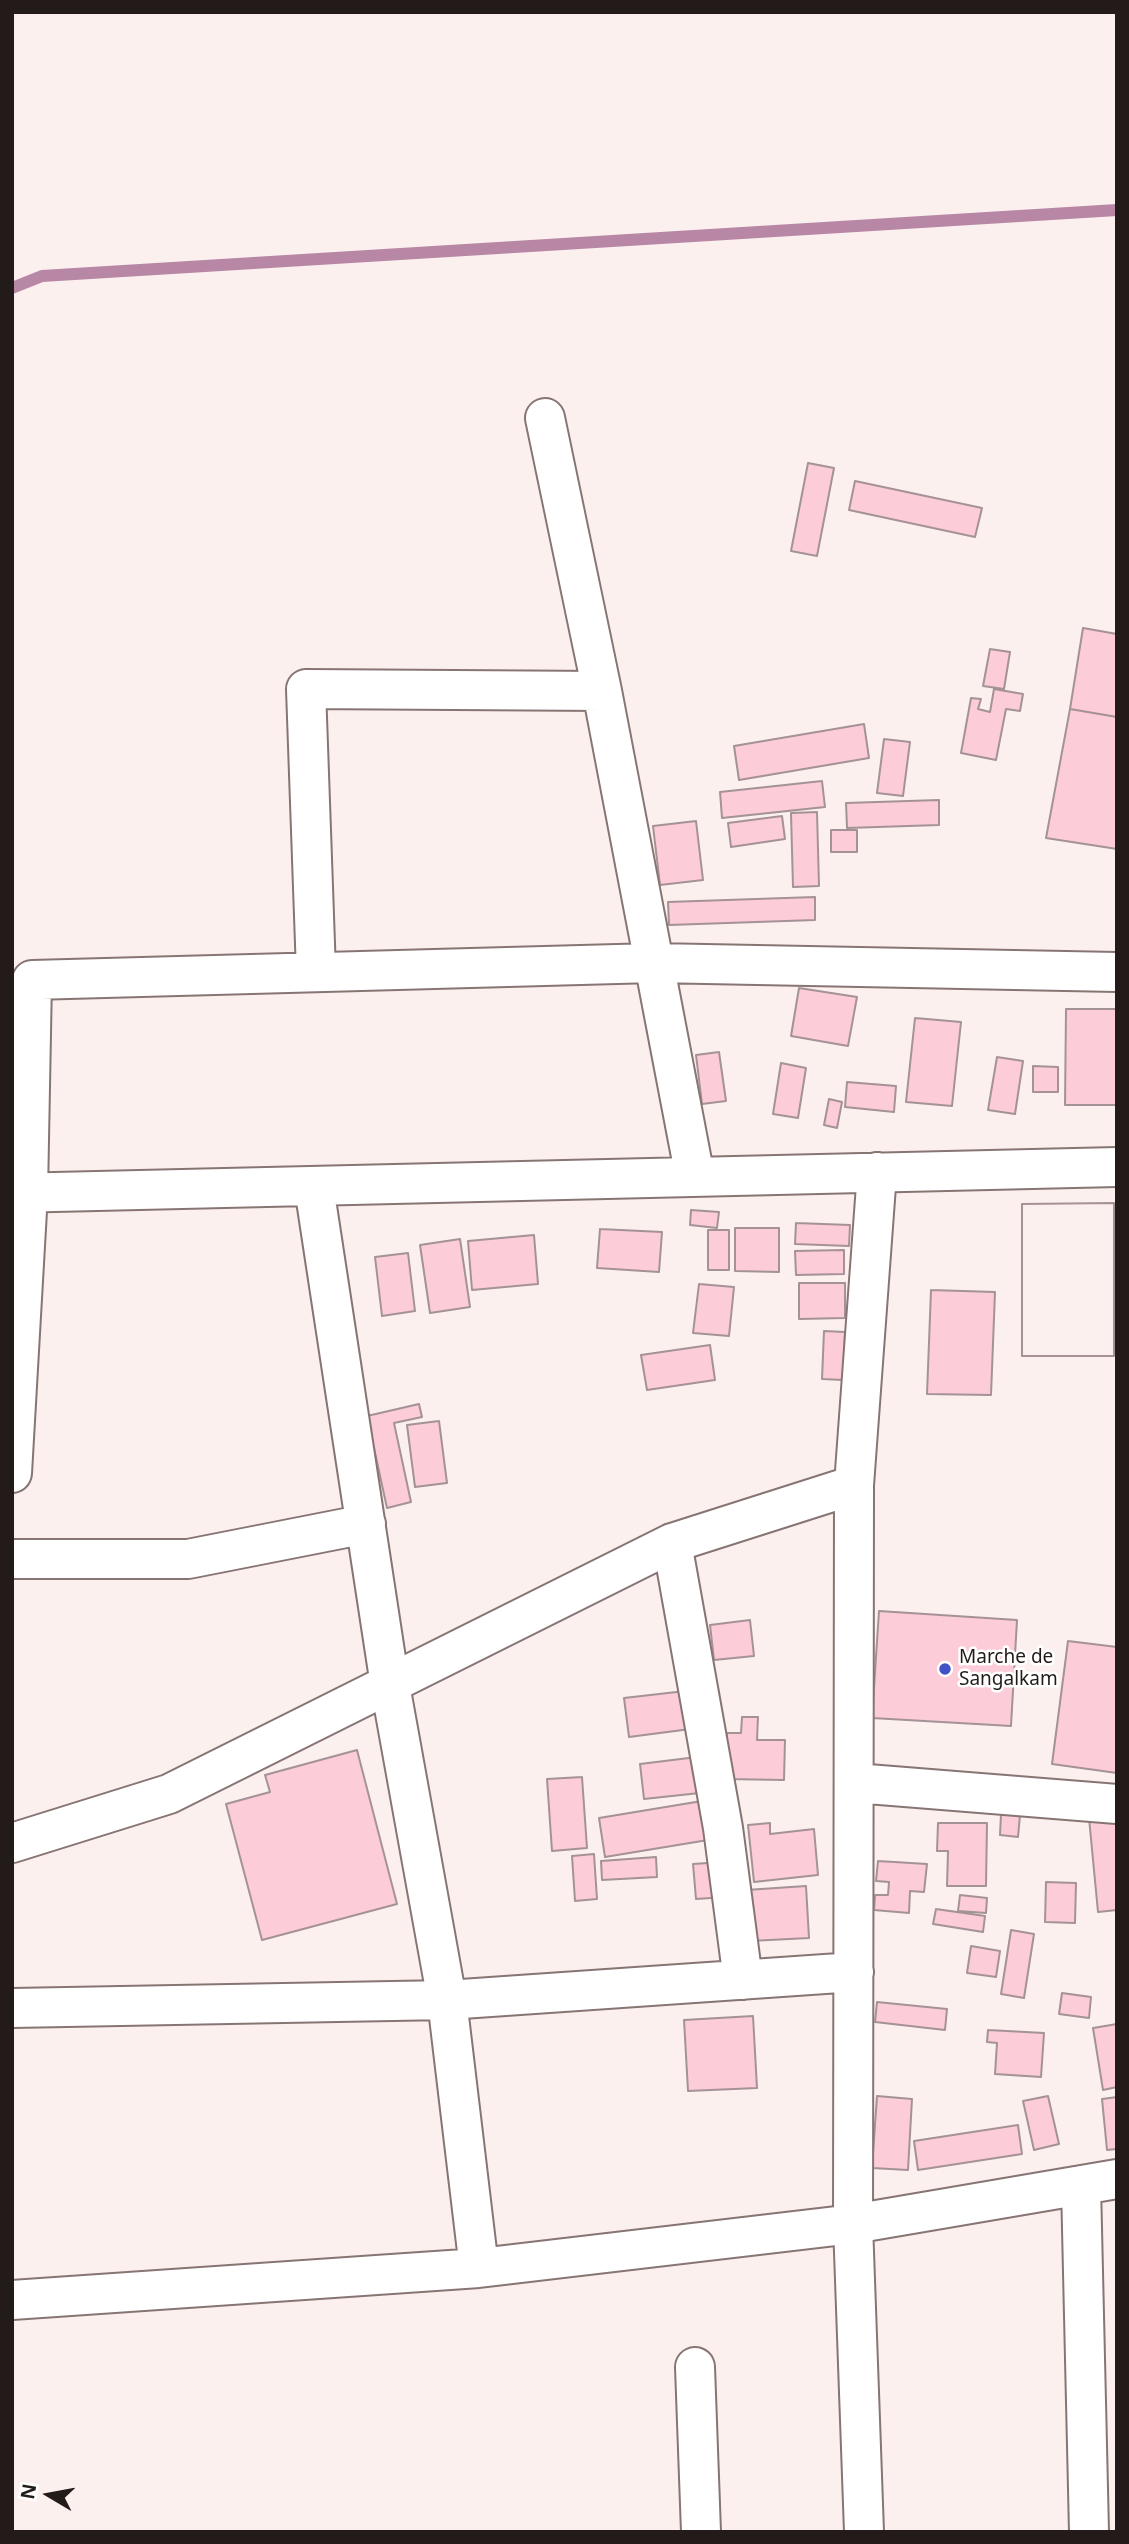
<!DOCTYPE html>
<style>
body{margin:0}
#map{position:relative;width:1129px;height:2544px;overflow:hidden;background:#fcf0ee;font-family:"Noto Sans",sans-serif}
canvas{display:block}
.frame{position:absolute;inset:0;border:14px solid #221b1a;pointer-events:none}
.north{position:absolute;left:14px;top:2460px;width:70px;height:70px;-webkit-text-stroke:5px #fff;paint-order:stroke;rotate:280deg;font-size:19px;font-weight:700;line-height:28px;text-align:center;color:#221b1a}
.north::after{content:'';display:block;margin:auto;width:24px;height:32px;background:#221b1a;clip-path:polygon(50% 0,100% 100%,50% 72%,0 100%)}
</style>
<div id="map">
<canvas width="1129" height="2544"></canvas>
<div class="frame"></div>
<div class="north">N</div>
</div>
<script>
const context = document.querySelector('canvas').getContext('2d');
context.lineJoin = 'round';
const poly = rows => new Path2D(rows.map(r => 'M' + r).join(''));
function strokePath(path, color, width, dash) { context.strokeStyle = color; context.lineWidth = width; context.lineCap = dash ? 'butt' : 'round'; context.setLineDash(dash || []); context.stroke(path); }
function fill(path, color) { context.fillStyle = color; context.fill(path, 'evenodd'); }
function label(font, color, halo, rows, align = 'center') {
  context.font = font + ' "Noto Sans",sans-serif'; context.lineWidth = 5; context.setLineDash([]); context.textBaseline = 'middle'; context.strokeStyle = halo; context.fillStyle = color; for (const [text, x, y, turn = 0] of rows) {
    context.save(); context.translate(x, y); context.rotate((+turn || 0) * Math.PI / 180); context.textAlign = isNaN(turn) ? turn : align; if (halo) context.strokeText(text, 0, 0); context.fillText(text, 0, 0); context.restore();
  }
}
strokePath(poly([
 [12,288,42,276,1117,210]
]), '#b787a5', 12);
const building = poly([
 [808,463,834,468,817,556,791,551,808,463],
 [855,481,982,508,975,537,849,510,855,481],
 [1083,628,1117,634,1117,717,1070,709,1083,628],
 [990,649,1010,652,1004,689,983,686,990,649],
 [994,689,1023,694,1020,711,1006,709,996,760,961,753,971,698,981,699,978,709,990,712,994,689],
 [1070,709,1117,717,1117,849,1046,838,1070,709],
 [864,724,869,758,739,780,734,746,864,724],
 [884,739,910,742,903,796,877,793,884,739],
 [822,781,825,807,722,818,720,792,822,781],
 [939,800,939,825,847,828,846,803,939,800],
 [817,812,819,886,793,887,791,813,817,812],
 [782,816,785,839,731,847,728,823,782,816],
 [696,821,703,880,660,885,653,826,696,821],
 [831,830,857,830,857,852,831,852,831,830],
 [815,897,815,920,669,925,668,902,815,897],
 [799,988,857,997,848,1046,791,1036,799,988],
 [1066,1009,1117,1009,1117,1105,1065,1105,1066,1009],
 [915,1018,961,1022,952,1106,906,1102,915,1018],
 [719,1052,726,1101,702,1104,696,1055,719,1052],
 [997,1057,1023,1061,1015,1114,988,1110,997,1057],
 [781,1063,806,1068,798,1118,773,1114,781,1063],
 [1033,1066,1058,1067,1058,1092,1033,1092,1033,1066],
 [847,1082,896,1086,894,1112,845,1107,847,1082],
 [829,1099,842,1102,837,1128,824,1125,829,1099],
 [1114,1203,1114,1356,1022,1356,1022,1204,1114,1203],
 [1114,1203,1114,1356,1022,1356,1022,1204,1114,1203],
 [691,1210,719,1212,717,1228,690,1225,691,1210],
 [796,1223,850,1225,849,1246,795,1244,796,1223],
 [735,1228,779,1228,779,1272,735,1271,735,1228],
 [600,1229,662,1232,659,1272,597,1268,600,1229],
 [708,1230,729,1230,729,1270,708,1270,708,1230],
 [534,1235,538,1284,472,1290,468,1241,534,1235],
 [460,1239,470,1307,430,1313,420,1245,460,1239],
 [844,1250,844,1274,796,1275,795,1251,844,1250],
 [408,1253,415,1311,382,1316,375,1257,408,1253],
 [799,1283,845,1283,845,1318,799,1319,799,1283],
 [699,1284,734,1287,729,1336,693,1333,699,1284],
 [931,1290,995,1292,991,1395,927,1394,931,1290],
 [824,1331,845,1332,843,1380,822,1379,824,1331],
 [710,1345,715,1380,647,1390,641,1355,710,1345],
 [419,1404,422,1417,394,1423,411,1502,387,1508,367,1416,419,1404],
 [439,1421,447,1483,415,1487,407,1425,439,1421],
 [879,1611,1017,1620,1011,1726,872,1718,879,1611],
 [750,1620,754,1656,714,1660,710,1625,750,1620],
 [1068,1641,1117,1647,1117,1773,1052,1764,1068,1641],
 [694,1690,698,1728,629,1737,624,1698,694,1690],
 [742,1717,758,1717,757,1740,785,1740,784,1780,726,1779,727,1733,741,1733,742,1717],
 [357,1750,397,1904,262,1940,226,1804,270,1792,265,1775,357,1750],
 [705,1756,709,1792,644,1799,640,1764,705,1756],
 [582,1777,587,1848,552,1851,547,1779,582,1777],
 [708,1800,714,1839,605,1857,599,1818,708,1800],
 [1001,1814,1020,1815,1018,1837,1000,1835,1001,1814],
 [1117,1816,1117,1910,1098,1912,1089,1818,1117,1816],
 [770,1823,770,1834,814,1829,818,1875,754,1882,748,1825,770,1823],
 [938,1823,987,1823,986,1886,947,1886,948,1851,937,1851,938,1823],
 [594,1854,597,1899,575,1901,572,1856,594,1854],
 [656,1857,657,1877,602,1880,601,1861,656,1857],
 [878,1861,927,1864,924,1892,910,1891,909,1913,874,1910,875,1895,888,1895,889,1882,876,1881,878,1861],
 [723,1862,725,1897,696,1899,693,1864,723,1862],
 [1046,1882,1076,1883,1075,1923,1045,1922,1046,1882],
 [806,1886,809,1938,750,1941,746,1890,806,1886],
 [960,1895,987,1898,986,1913,958,1911,960,1895],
 [936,1909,985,1916,983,1932,933,1924,936,1909],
 [1011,1930,1034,1934,1024,1998,1001,1994,1011,1930],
 [971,1946,1000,1951,996,1977,967,1973,971,1946],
 [1062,1993,1091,1997,1089,2018,1059,2014,1062,1993],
 [877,2002,947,2009,945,2030,875,2022,877,2002],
 [753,2016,757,2088,688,2091,684,2020,753,2016],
 [1117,2024,1117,2087,1103,2090,1093,2028,1117,2024],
 [988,2030,1044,2033,1041,2077,995,2074,997,2043,987,2042,988,2030],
 [877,2096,912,2099,908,2170,872,2168,877,2096],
 [1048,2096,1059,2144,1034,2150,1023,2101,1048,2096],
 [1117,2097,1117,2149,1107,2150,1102,2099,1117,2097],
 [1018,2125,1022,2154,918,2170,914,2141,1018,2125]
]);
fill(building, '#fcccd8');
strokePath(building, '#a49296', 2);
const minor = poly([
 [545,418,602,691,695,1177],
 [316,972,306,689,602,691],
 [314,1187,390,1685,447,2000,479,2268],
 [12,1193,1117,1167],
 [12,1473,28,1193,32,980,654,963,1117,972],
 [672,1543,723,1828,743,1980],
 [12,1559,188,1559,366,1524],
 [855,1783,1117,1804],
 [12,1843,169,1794,672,1543,854,1485],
 [12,2008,447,2000,854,1972],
 [1081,2185,1089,2532],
 [12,2300,479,2268,853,2224,1117,2179],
 [695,2367,701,2532],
 [864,2532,853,2224,854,1485,877,1172]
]);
strokePath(minor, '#877573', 42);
strokePath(minor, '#fff', 38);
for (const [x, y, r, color] of [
 [945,1669,7,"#4252c6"]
]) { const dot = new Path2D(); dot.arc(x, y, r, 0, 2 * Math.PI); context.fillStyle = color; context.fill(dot); strokePath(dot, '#fff', 2.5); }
label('19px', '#221b1a', '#fff', [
 ["Marche de",959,1658],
 ["Sangalkam",959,1680]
], 'left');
</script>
